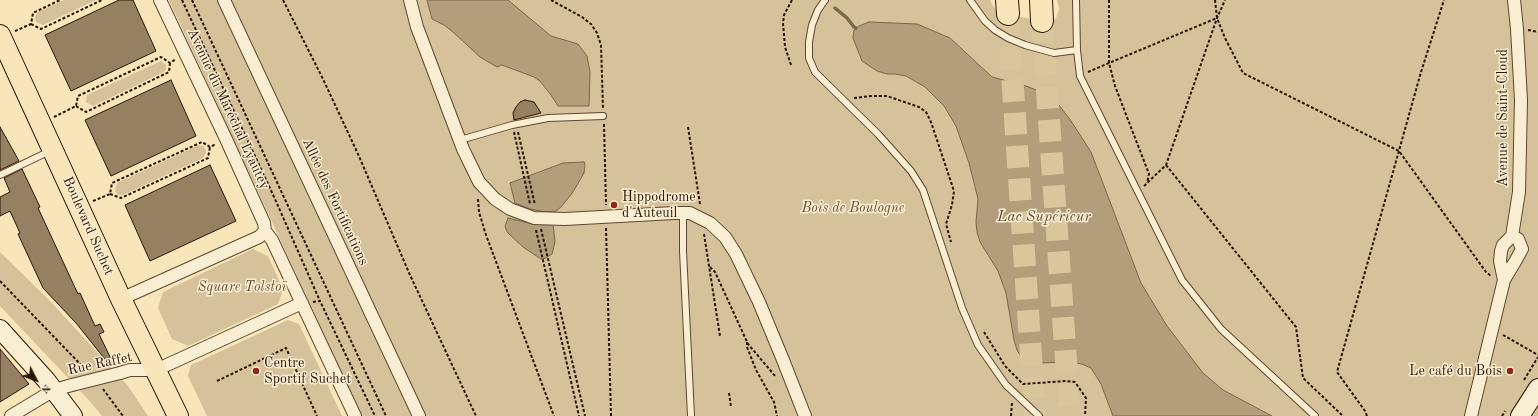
<!DOCTYPE html>
<meta charset="utf-8">
<style>
body{margin:0}
#map{position:relative;width:1538px;height:416px;overflow:hidden;background:#f8e5b9;font-family:"Old Standard TT",serif}
canvas{display:block}
.north{position:absolute;left:16px;top:360px;width:40px;height:40px;-webkit-text-stroke:3px #faeed2;paint-order:stroke;rotate:132deg;font-size:11px;font-weight:700;line-height:16px;text-align:center;color:#291401}
.north::after{content:'';display:block;margin:auto;width:14px;height:18px;background:#291401;clip-path:polygon(50% 0,100% 100%,50% 72%,0 100%)}
</style>
<div id="map">
<canvas width="1538" height="416"></canvas>
<div class="north">N</div>
</div>
<script>
const context = document.querySelector('canvas').getContext('2d');
context.lineJoin = 'round';
function fill(path, color) { context.fillStyle = color; context.fill(path, 'evenodd'); }
const poly = rows => new Path2D(rows.map(r => 'M' + r).join(''));
function strokePath(path, color, width, dash) { context.strokeStyle = color; context.lineWidth = width; context.lineCap = dash ? 'butt' : 'round'; context.setLineDash(dash || []); context.stroke(path); }
function label(font, color, halo, rows, align = 'center') {
  context.font = font + ' "Old Standard TT",serif'; context.lineWidth = 3; context.setLineDash([]); context.textBaseline = 'middle'; context.strokeStyle = halo; context.fillStyle = color; for (const [text, x, y, turn = 0] of rows) {
    context.save(); context.translate(x, y); context.rotate((+turn || 0) * Math.PI / 180); context.textAlign = isNaN(turn) ? turn : align; if (halo) context.strokeText(text, 0, 0); context.fillText(text, 0, 0); context.restore();
  }
}
fill(poly([
 [64,0,96,0,43,25,36,22,35,17,38,12],
 [169,0,990,0,993,6,1000,13,1046,22,1052,21,1056,18,1059,9,1057,0,1538,0,1538,416,362,416],
 [161,61,166,65,166,68,164,72,93,106,86,102,87,95],
 [199,145,203,146,206,150,206,153,203,158,123,195,118,195,115,191,117,183],
 [253,249,268,256,283,289,278,304,188,346,172,339,158,308,163,292],
 [0,252,52,303,128,386,148,416,102,416,87,398,0,306],
 [288,320,299,324,342,416,207,416,188,376,191,365]
]), '#d5c19a');
const water = poly([
 [427,0,508,0,551,36,578,44,587,56,590,72,589,106,558,106,551,95,540,81,534,77,502,65,497,67,480,57,453,32,444,25,432,19,427,0],
 [869,22,917,24,950,38,992,77,1026,86,1044,93,1059,105,1071,121,1091,152,1141,283,1167,326,1203,373,1223,390,1272,416,1113,416,1101,384,1091,368,1082,364,1069,362,1039,363,1028,362,1022,358,1017,350,1014,340,1006,293,998,271,980,242,977,232,976,222,978,199,969,163,956,126,944,106,925,87,906,76,895,74,887,74,877,71,862,61,853,38,854,30,859,26,869,22],
 [584,162,585,165,584,173,573,192,561,207,556,211,546,212,530,209,515,203,510,183,563,163,584,162],
 [508,218,533,224,553,223,555,242,552,254,546,258,541,259,523,247,507,232,505,226,508,218]
]);
fill(water, '#b29e7a');
strokePath(water, '#7b674a', 1);
strokePath(poly([
 [835,8,847,18,854,27,856,28]
]), '#7b674a', 3.5);
const building = poly([
 [119,0,133,0,156,51,71,91,45,35,119,0],
 [171,80,196,136,111,176,85,120,171,80],
 [525,100,534,102,541,113,514,120,513,113,516,107,520,102,525,100],
 [0,127,19,161,0,170,0,127],
 [210,165,236,221,150,261,125,205,210,165],
 [22,169,40,207,38,208,78,294,80,293,95,326,100,324,104,332,99,334,112,361,108,363,76,323,43,288,18,234,20,233,10,211,0,216,0,197,10,192,4,178,22,169],
 [0,349,29,384,0,402,0,349]
]);
fill(building, '#958161');
strokePath(building, '#291401', 1);
strokePath(poly([
 [1008,14,1035,416],
 [1042,21,1070,416]
]), '#d9c69d', 22, [22, 11]);
const lane = poly([
 [825,0,818,10,812,25,809,42,809,58,815,72,878,134,911,171,923,190,962,308,978,345,1006,385,1039,416],
 [970,0,985,21,995,30,1008,38,1025,45,1054,53,1077,50],
 [1076,0,1077,50,1080,76,1182,280,1221,329,1315,416],
 [460,140,512,125,548,118,603,116],
 [0,175,50,151],
 [683,213,683,251,691,416]
]);
const street = poly([
 [160,0,226,139,264,223,265,231],
 [224,0,419,416],
 [410,0,417,27,463,149,479,182,495,199,510,209,534,218,565,219,674,213,690,213,710,223,725,237,736,254,759,302,783,360,805,416],
 [265,231,272,240,355,416],
 [1512,236,1519,192,1521,100,1517,29,1514,0],
 [121,299,259,237,265,231],
 [120,373,130,370,156,370,302,303],
 [11,416,54,390,72,385],
 [1471,416,1504,280,1516,260,1522,249,1518,239,1512,236,1503,245,1501,251,1500,261,1504,280]
]);
const secondary = poly([
 [0,329,46,380,73,416],
 [1520,416,1538,388]
]);
const primary = poly([
 [0,35,121,299,178,416]
]);
const highway = poly([
 [1007,0,1008,14],
 [1041,0,1042,21]
]);
strokePath(lane, '#5d482f', 8);
strokePath(street, '#5d482f', 14);
strokePath(secondary, '#291401', 20);
strokePath(primary, '#291401', 22);
strokePath(highway, '#291401', 24);
strokePath(poly([
 [182,0,275,199,320,301],
 [192,0,386,416],
 [283,0,323,79,358,154,410,275,476,416],
 [551,0,582,17,591,24,597,33,601,45,603,108],
 [1109,0,1109,63,1115,86,1149,174,1147,183],
 [1215,0,1217,18,1225,38,1243,73,1399,151,1486,272,1491,276],
 [31,24,41,29,102,0],
 [1528,30,1538,32],
 [15,31,31,24,33,13,60,0],
 [791,65,785,47,783,23,784,15,792,0],
 [1088,72,1109,63,1217,18],
 [854,98,871,96,887,96,919,107,926,112,931,122,954,191,952,205,946,224,951,242],
 [76,106,86,112,169,72,170,63],
 [54,117,76,106,78,96,161,57,170,63,176,59],
 [604,124,606,205],
 [688,127,700,204],
 [514,132,530,204],
 [518,132,535,205],
 [1166,165,1296,327,1303,378,1343,416],
 [1144,186,1166,165,1217,18,1225,0],
 [110,194,121,198,208,158,210,147],
 [478,199,479,212,486,235,554,416],
 [93,201,110,194,112,183,202,142,210,147,216,144],
 [606,228,611,416],
 [541,229,585,416],
 [536,230,579,416],
 [704,234,720,336],
 [710,267,715,272,748,344,776,377],
 [0,281,85,369],
 [313,302,320,301,375,416],
 [984,332,1005,366,1023,384,1066,381,1075,382,1086,398,1085,416],
 [1503,335,1538,355],
 [747,342,747,347,756,370,774,402,777,416],
 [1524,380,1538,357],
 [217,381,286,348,317,416],
 [103,389,123,416],
 [729,393,731,407],
 [1011,416,1012,403],
 [1367,416,1365,411,1337,372,1421,72,1444,0],
 [1502,416,1505,411]
]), '#291401', 2, [3, 2]);
strokePath(lane, '#faeed2', 6);
strokePath(street, '#faeed2', 12);
strokePath(secondary, '#faeed2', 18);
strokePath(primary, '#f8e5b9', 20);
strokePath(highway, '#f8e5b9', 22);
const streetBridge = poly([
 [72,385,120,373]
]);
strokePath(streetBridge, '#5d482f', 14, []);
strokePath(streetBridge, '#faeed2', 12);
for (const [x, y, r, color] of [
 [614,205,4,"#8f2418"],
 [256,371,4,"#8f2418"],
 [1510,371,4,"#8f2418"]
]) { const dot = new Path2D(); dot.arc(x, y, r, 0, 2 * Math.PI); context.fillStyle = color; context.fill(dot); strokePath(dot, '#faeed2', 1.5); }
label('14px', '#291401', '#faeed2', [
 ["Avenue du Maréchal Lyautey",228,109,65],
 ["Avenue de Saint-Cloud",1503,118,-90],
 ["Allée des Fortifications",335,202,65],
 ["Boulevard Suchet",88,226,66],
 ["Rue Raffet",100,364,-12]
]);
label('14px', '#291401', '#faeed2', [
 ["Hippodrome",622,197],
 ["d'Auteuil",622,213],
 ["Centre",264,363],
 ["Sportif Suchet",264,379],
 ["Le café du Bois",1502,371,"right"]
], 'left');
label('italic 14px', '#655137', '#faeed2', [
 ["Bois de Boulogne",853,208],
 ["Square Tolstoï",242,287]
]);
label('italic 15px', '#604b31', '#faeed2', [
 ["Lac Supérieur",1044,217]
]);
</script>
